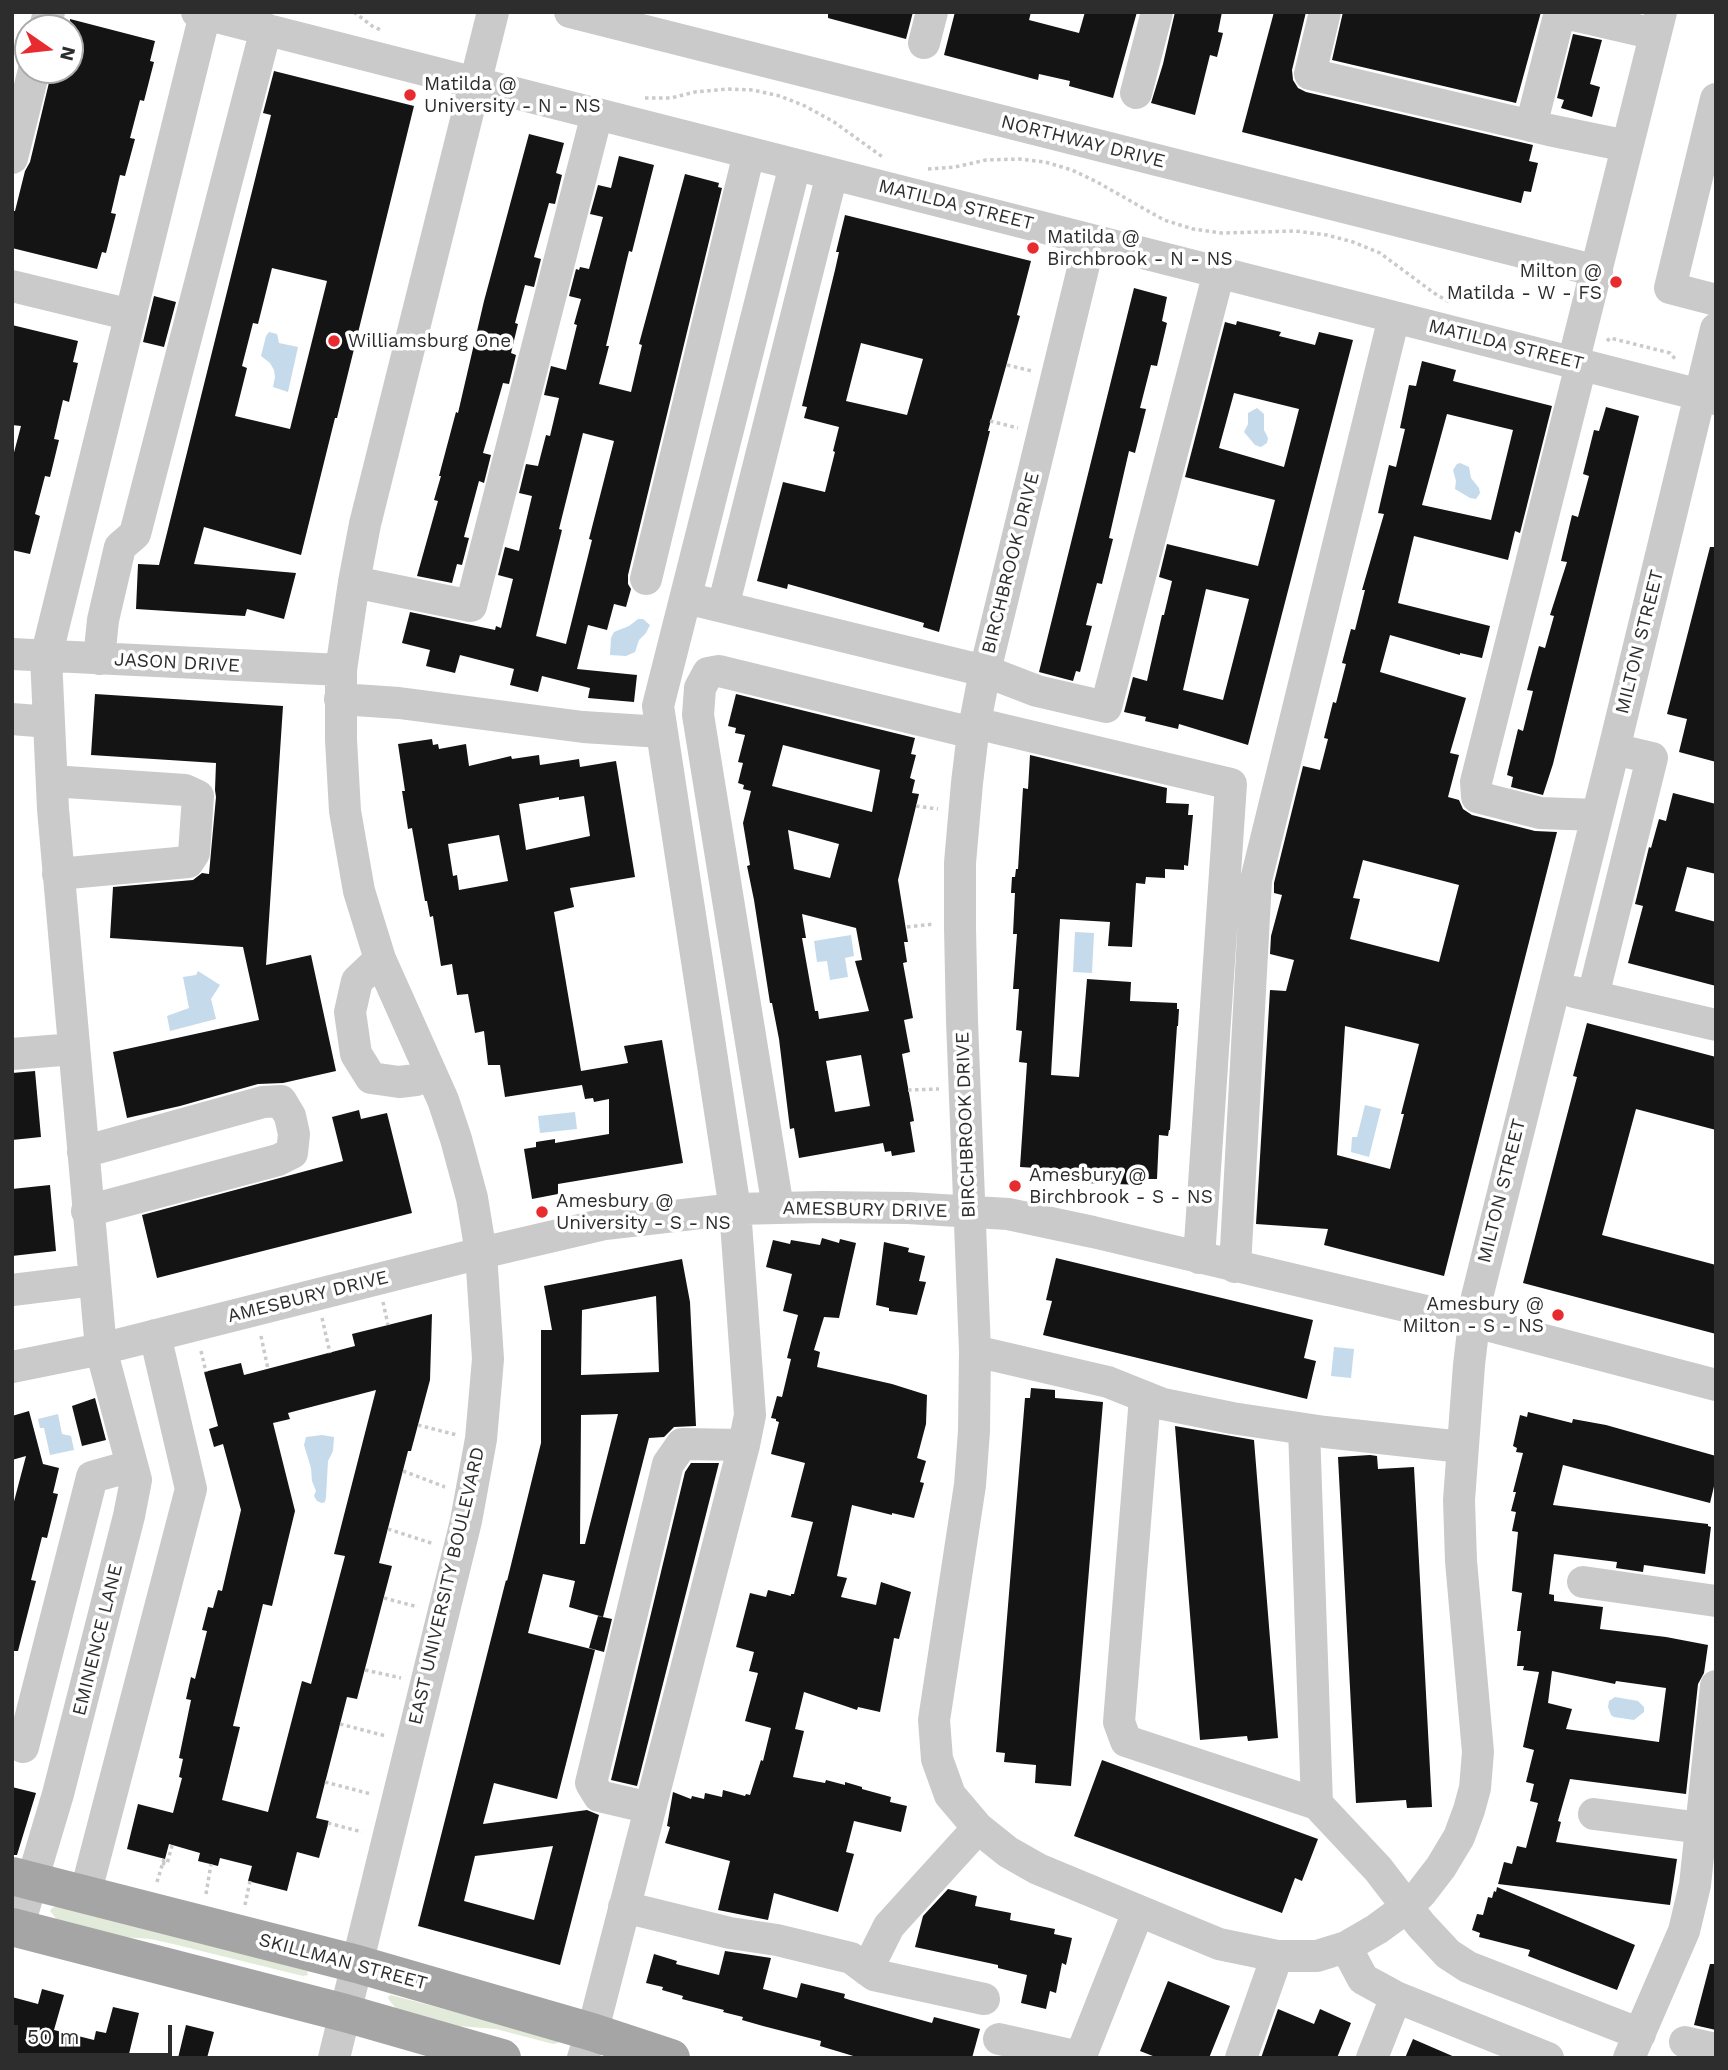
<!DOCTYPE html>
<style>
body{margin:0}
#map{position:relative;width:1728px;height:2070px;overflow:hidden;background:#fff;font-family:"Work Sans",sans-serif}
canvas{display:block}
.frame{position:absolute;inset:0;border:14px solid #2d2d2d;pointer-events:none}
.north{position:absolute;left:14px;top:14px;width:70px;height:70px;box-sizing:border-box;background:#fff;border:2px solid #ababab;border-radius:50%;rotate:104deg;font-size:19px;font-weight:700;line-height:28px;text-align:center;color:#2d2d2d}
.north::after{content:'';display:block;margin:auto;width:24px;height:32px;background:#e72b2f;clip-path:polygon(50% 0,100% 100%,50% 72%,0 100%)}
.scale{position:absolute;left:14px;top:2025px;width:158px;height:32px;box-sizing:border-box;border:4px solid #2d2d2d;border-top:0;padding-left:9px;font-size:21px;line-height:24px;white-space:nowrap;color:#2d2d2d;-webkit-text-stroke:5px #fff;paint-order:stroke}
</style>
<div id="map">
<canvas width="1728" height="2070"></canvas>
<div class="frame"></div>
<div class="north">N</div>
<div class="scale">50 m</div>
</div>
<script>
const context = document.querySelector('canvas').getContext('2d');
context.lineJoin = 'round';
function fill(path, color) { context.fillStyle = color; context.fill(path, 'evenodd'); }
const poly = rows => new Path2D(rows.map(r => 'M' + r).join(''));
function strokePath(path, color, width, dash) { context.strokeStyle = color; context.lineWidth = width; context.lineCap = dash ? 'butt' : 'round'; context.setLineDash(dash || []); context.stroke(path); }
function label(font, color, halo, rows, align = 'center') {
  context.font = font + ' "Work Sans",sans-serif'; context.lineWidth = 7; context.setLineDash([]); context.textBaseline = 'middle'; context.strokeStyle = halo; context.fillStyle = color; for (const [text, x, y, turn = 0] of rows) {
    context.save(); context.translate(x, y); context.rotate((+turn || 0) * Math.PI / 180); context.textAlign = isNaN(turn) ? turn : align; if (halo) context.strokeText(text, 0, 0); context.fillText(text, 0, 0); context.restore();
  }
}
fill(poly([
 [60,1905,307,1971,308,1975,303,1976,173,1944,151,1939,121,1937,58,1921,50,1911,52,1908],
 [391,1995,489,2021,561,2039,558,2043,553,2044,496,2029,458,2026,399,2012,389,2000,388,1997]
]), '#e2ebda');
fill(poly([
 [269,332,277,334,279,343,298,347,288,392,273,387,275,377,274,370,270,363,261,356,266,336],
 [1257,408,1264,414,1264,430,1268,438,1267,443,1261,447,1255,445,1244,432,1248,424,1248,413],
 [1460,463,1469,467,1471,478,1479,488,1480,493,1476,499,1470,498,1455,489,1456,481,1453,470,1457,464],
 [638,619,643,619,650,625,646,633,639,640,635,652,626,656,610,655,611,638,614,632,629,626],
 [1075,932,1094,933,1092,973,1073,972],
 [851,935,854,956,845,958,848,977,830,980,827,961,817,962,814,941],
 [198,971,220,985,211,999,216,1019,170,1031,167,1016,189,1008,183,977,196,975],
 [1365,1105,1381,1109,1369,1157,1351,1152,1352,1137,1357,1137],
 [575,1112,577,1129,540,1133,538,1116],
 [1334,1347,1354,1349,1351,1378,1331,1376],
 [58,1414,62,1434,71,1436,74,1450,50,1455,44,1428,40,1428,38,1419],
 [322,1435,334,1437,333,1451,328,1461,326,1497,325,1502,322,1503,317,1501,314,1496,316,1491,312,1481,311,1468,304,1445,306,1437],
 [1615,1697,1638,1701,1644,1707,1644,1712,1634,1720,1614,1717,1611,1715,1608,1707,1609,1701]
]), '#c5daeb');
fill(poly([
 [828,12,913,12,906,39,828,18],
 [955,12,1031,12,1029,20,1079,33,1085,12,1137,12,1113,98,1069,86,1070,81,1039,74,1038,80,944,55],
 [1175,12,1222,12,1218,32,1223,33,1217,57,1210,55,1195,115,1151,103,1163,64],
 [1274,12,1306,12,1292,70,1293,80,1298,88,1306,92,1533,145,1529,161,1538,163,1531,192,1524,191,1521,203,1242,132],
 [1343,12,1541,12,1516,103,1332,60],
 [70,19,155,41,150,61,154,62,144,101,140,100,130,138,135,139,125,176,120,175,111,213,116,214,106,253,102,252,97,269,12,248,12,211,15,211,25,171,30,162,52,70,70,70],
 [1573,34,1602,40,1590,84,1600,87,1592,117,1561,108,1564,100,1557,98],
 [274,71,414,106,337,418,335,418,301,555,204,527,194,564,296,573,284,619,247,609,245,616,136,609,138,564,159,565,271,115,263,113],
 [272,268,327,281,290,429,235,416,247,368,242,366,253,323,258,324],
 [529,134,564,143,556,173,562,175,555,204,549,203,534,257,541,259,534,287,525,285,515,323,518,324,511,353,516,355,509,384,503,383,483,453,491,455,484,483,479,481,464,537,469,538,462,565,457,564,452,583,417,576,438,501,434,500,441,476,439,476,456,412,458,413,484,301],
 [619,156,654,165,632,252,629,251,606,346,609,346,599,384,631,392,642,345,639,344,685,174,719,183,718,187,722,188,628,575,628,584,631,589,626,607,614,604,607,630,588,625,577,669,637,675,634,702,588,698,590,688,542,676,538,692,510,685,514,669,460,655,455,673,426,666,430,650,402,643,410,612,495,630,496,626,501,628,513,579,498,575,505,547,519,551,532,496,519,493,526,464,538,466,546,435,550,436,559,398,544,395,551,366,566,370,577,325,574,324,581,299,569,296,576,269,579,270,580,267,589,269,603,217,590,214,598,185,611,188],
 [583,433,614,441,589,539,592,540,566,644,536,636,562,530,559,529],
 [845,215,1031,261,1017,315,1020,316,988,431,990,431,939,632,923,627,924,623,827,595,788,584,787,589,757,581,783,482,825,492,835,452,833,451,839,427,804,418,807,407,802,406,835,270,839,252,836,252],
 [861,343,923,359,907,415,846,401],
 [1134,288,1167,297,1162,321,1167,323,1157,366,1151,365,1140,408,1146,409,1135,453,1129,451,1109,538,1113,539,1102,584,1097,583,1086,625,1092,626,1080,672,1076,671,1073,681,1039,672],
 [154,296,176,302,164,347,143,342],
 [1237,321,1281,332,1279,336,1315,345,1319,332,1353,340,1248,745,1179,724,1178,729,1145,721,1146,717,1124,712,1133,677,1147,681,1162,615,1164,615,1172,581,1159,577,1167,544,1258,566,1275,500,1185,477,1225,322,1236,325],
 [1234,393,1299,409,1284,467,1219,448],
 [1206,589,1249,599,1223,700,1183,690],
 [12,325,78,341,73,362,78,363,69,402,63,400,54,439,59,440,50,477,45,476,35,514,40,516,30,554,12,550,12,460,21,426,12,425],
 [1422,361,1456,370,1453,381,1552,406,1520,533,1515,531,1508,560,1414,536,1398,603,1490,626,1482,658,1460,653,1460,655,1390,635,1380,672,1466,698,1450,753,1459,755,1448,797,1459,800,1463,809,1472,815,1535,831,1557,832,1444,1276,1324,1245,1328,1229,1256,1224,1270,990,1286,991,1294,960,1270,954,1271,936,1282,895,1274,893,1274,883,1303,766,1320,770,1328,739,1324,738,1333,702,1336,703,1346,664,1342,663,1351,629,1355,630,1365,590,1362,590,1384,514,1378,513,1389,465,1396,467,1405,429,1400,428,1409,385,1416,386],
 [1447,414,1513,430,1491,520,1422,505],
 [1363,860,1459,885,1439,962,1350,939,1360,899,1353,898],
 [1345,1026,1419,1044,1401,1114,1404,1114,1390,1169,1337,1155],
 [1606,407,1639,416,1553,764,1543,795,1511,787,1513,777,1507,775,1518,729,1523,731,1533,691,1527,690,1539,646,1545,648,1554,616,1550,615,1567,562,1561,561,1572,515,1578,517,1589,476,1583,474,1594,430,1599,431],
 [1710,547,1716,547,1716,762,1679,752,1687,719,1667,714],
 [95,694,283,706,266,965,311,955,336,1071,283,1083,258,1084,180,1106,127,1118,113,1052,259,1020,243,947,110,938,113,887,193,880,202,873,209,874,216,797,215,790,216,763,91,755],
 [736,694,915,738,911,754,916,755,910,778,915,780,912,793,919,794,898,880,908,942,904,942,907,962,903,963,913,1018,904,1020,910,1052,902,1054,914,1121,910,1122,915,1152,892,1156,891,1151,885,1152,883,1143,799,1158,794,1128,790,1129,779,1039,772,1003,770,1003,754,900,747,866,750,865,743,823,751,791,743,789,744,785,738,783,743,763,738,762,745,735,735,733,736,728,728,726],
 [783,745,880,770,872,812,772,786],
 [788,830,839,844,830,878,794,869],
 [802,914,856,928,862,960,855,961,869,1011,819,1019,818,1011,815,1011,802,938,806,938],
 [861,1055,870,1106,835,1112,826,1061],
 [432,739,433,745,438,744,439,749,466,744,469,766,511,756,512,759,539,755,540,765,579,759,580,767,616,761,635,877,570,888,574,907,554,912,581,1071,628,1063,624,1046,662,1040,683,1163,558,1184,558,1194,532,1199,524,1149,536,1147,536,1142,555,1139,555,1143,609,1134,609,1099,594,1102,593,1098,585,1099,582,1085,505,1097,500,1065,488,1065,484,1031,475,1033,468,994,457,995,452,964,441,966,433,916,430,917,427,901,425,901,412,828,408,829,402,791,405,791,398,744],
 [584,796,590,836,526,850,519,804,559,797,559,800],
 [499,835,508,881,459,890,457,875,453,876,448,844],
 [1030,755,1167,788,1166,803,1189,804,1188,815,1193,815,1188,866,1184,865,1184,870,1165,869,1165,878,1146,877,1145,884,1136,883,1132,947,1108,946,1110,922,1060,919,1051,1075,1079,1077,1087,979,1131,982,1130,1001,1177,1003,1177,1009,1179,1009,1178,1026,1177,1026,1170,1130,1169,1130,1168,1136,1159,1135,1157,1179,1144,1179,1144,1185,1085,1183,1086,1171,1020,1167,1027,1063,1019,1062,1022,1031,1016,1030,1019,989,1013,989,1017,934,1013,934,1015,893,1011,893,1012,877,1015,877,1016,869,1018,869,1023,788,1028,789],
 [1673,793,1716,804,1716,874,1687,867,1675,911,1716,922,1716,986,1628,963,1643,906,1635,904,1649,847,1651,848,1659,819,1666,821],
 [1587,1023,1716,1057,1716,1130,1636,1109,1602,1235,1716,1265,1716,1334,1523,1283,1577,1077,1573,1076],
 [35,1071,41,1137,12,1140,12,1073],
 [359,1110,361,1119,387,1113,412,1213,157,1278,142,1215,343,1161,332,1117],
 [50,1185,56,1251,12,1256,12,1189],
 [822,1238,839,1243,840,1239,856,1243,839,1318,824,1317,814,1350,820,1352,817,1367,892,1384,927,1395,926,1424,917,1458,926,1461,920,1482,924,1483,914,1518,892,1513,892,1515,852,1505,837,1576,847,1578,841,1597,876,1605,881,1582,911,1592,899,1639,894,1638,880,1712,858,1707,857,1710,804,1692,795,1729,804,1731,793,1777,825,1783,826,1780,845,1785,845,1782,862,1787,862,1789,891,1797,890,1802,907,1806,901,1832,854,1821,846,1852,854,1854,838,1912,774,1893,768,1920,718,1910,730,1861,665,1843,670,1827,667,1826,673,1792,691,1799,692,1796,704,1799,705,1793,722,1797,723,1790,745,1796,746,1794,750,1795,761,1760,763,1761,771,1728,745,1721,758,1673,749,1671,754,1652,736,1647,750,1593,766,1597,768,1590,791,1596,791,1594,794,1594,813,1522,791,1517,805,1463,771,1454,779,1422,776,1421,776,1419,771,1418,777,1396,782,1397,791,1359,787,1358,798,1315,783,1311,792,1274,766,1267,773,1240,790,1244,791,1240,820,1245],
 [884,1242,909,1248,908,1252,925,1256,919,1281,926,1282,917,1315,889,1311,889,1308,876,1305],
 [1056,1258,1313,1320,1304,1358,1316,1361,1307,1399,1043,1335,1052,1301,1046,1300],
 [682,1259,690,1302,696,1426,674,1427,664,1437,649,1438,603,1617,569,1607,575,1581,543,1574,528,1633,595,1650,557,1799,494,1783,483,1824,587,1810,599,1815,560,1965,418,1926,506,1580,507,1581,541,1443,541,1330,552,1330,544,1286],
 [656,1296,659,1372,581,1375,582,1310],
 [618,1414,585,1544,580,1544,581,1415],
 [553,1846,534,1920,464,1901,475,1856],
 [432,1314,430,1380,411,1451,408,1451,379,1563,392,1566,357,1699,347,1697,316,1818,329,1821,319,1858,297,1852,287,1891,248,1881,252,1866,220,1858,218,1866,198,1861,200,1853,169,1844,165,1859,127,1849,138,1804,173,1813,182,1778,179,1777,183,1759,179,1758,191,1700,186,1699,191,1677,195,1679,207,1631,202,1630,208,1607,213,1608,218,1590,222,1591,241,1510,223,1444,214,1447,209,1429,218,1426,204,1372,241,1363,244,1375,355,1346,352,1334],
 [376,1390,334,1554,345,1556,311,1684,302,1681,268,1812,222,1800,240,1727,233,1726,263,1604,272,1606,295,1511,273,1423,290,1419,288,1413],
 [1031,1388,1055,1390,1055,1398,1103,1402,1071,1786,1035,1783,1036,1765,1004,1762,1005,1753,996,1752,1025,1398,1030,1398],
 [95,1398,106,1440,82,1446,72,1406],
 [29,1411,43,1464,59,1468,53,1493,58,1494,47,1538,42,1537,31,1580,36,1581,18,1651,12,1651,12,1509,26,1456,12,1460,12,1416],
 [1528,1412,1572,1423,1573,1419,1606,1425,1716,1456,1716,1478,1710,1503,1563,1465,1553,1505,1708,1524,1708,1526,1711,1527,1705,1574,1644,1565,1643,1572,1616,1568,1617,1562,1554,1554,1549,1594,1554,1595,1554,1601,1603,1607,1600,1629,1666,1637,1708,1645,1704,1673,1698,1684,1686,1794,1570,1779,1558,1821,1561,1822,1556,1842,1677,1859,1670,1905,1498,1884,1504,1862,1512,1864,1517,1846,1526,1848,1538,1803,1530,1801,1534,1784,1526,1782,1534,1750,1523,1747,1539,1672,1523,1670,1524,1666,1517,1666,1521,1631,1517,1631,1522,1593,1512,1591,1518,1532,1512,1531,1516,1512,1511,1511,1516,1492,1513,1492,1523,1453,1516,1452,1517,1448,1513,1446,1520,1415,1527,1417],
 [1552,1671,1615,1684,1616,1681,1666,1688,1659,1742,1566,1729,1572,1709,1548,1703],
 [1175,1426,1254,1440,1278,1738,1248,1741,1247,1736,1200,1740],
 [1370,1455,1377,1456,1378,1469,1414,1467,1432,1807,1407,1808,1406,1800,1356,1803,1338,1457],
 [691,1463,719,1463,637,1786,611,1780,685,1472],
 [598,1616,612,1619,604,1652,589,1648],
 [1102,1760,1318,1839,1302,1881,1295,1878,1282,1913,1074,1836],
 [12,1787,36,1793,17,1855,12,1855],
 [1497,1887,1635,1945,1617,1990,1528,1956,1530,1950,1479,1937,1480,1933,1472,1930,1477,1914,1483,1915,1488,1897,1492,1898,1494,1891,1496,1892],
 [948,1889,977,1896,975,1906,1011,1913,1010,1920,1055,1929,1054,1934,1072,1938,1066,1965,1062,1963,1056,1993,1050,1991,1046,2009,1021,2003,1027,1975,998,1968,998,1965,915,1947,923,1916],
 [725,1951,771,1958,763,1989,797,1998,801,1983,845,1994,844,1998,850,2000,932,2023,934,2017,980,2029,972,2058,860,2058,820,2046,821,2041,763,2026,742,2020,743,2017,723,2012,724,2010,682,1999,683,1996,662,1990,663,1987,646,1983,654,1954,677,1961,676,1964,719,1975],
 [1710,1964,1716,1964,1716,2030,1694,2025],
 [1168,1981,1230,2006,1209,2058,1158,2058,1140,2051],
 [42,1989,64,1995,54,2030,94,2040,96,2031,106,2033,113,2007,139,2013,128,2058,36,2058,12,2052,12,1997,38,2004],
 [1278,2009,1314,2024,1320,2009,1351,2023,1337,2058,1261,2058],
 [186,2025,214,2032,207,2058,178,2058],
 [1413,2039,1457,2058,1405,2058]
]), '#141414');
strokePath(poly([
 [354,12,372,26,383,31],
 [645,98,671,98,695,92,728,89,753,90,780,96,805,106,834,122,884,158],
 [928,169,955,167,986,160,1019,159,1045,162,1072,170,1097,182,1164,220,1193,229,1222,233,1295,231,1327,235,1353,242,1380,253,1434,293,1451,303],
 [1607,341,1610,338,1670,353,1677,361],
 [1007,365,1032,371],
 [990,421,1018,428],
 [916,806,938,809],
 [907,927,934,924],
 [908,1090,939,1089],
 [383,1302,388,1325],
 [322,1318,330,1353],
 [261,1336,268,1369],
 [201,1351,206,1372],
 [418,1425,457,1435],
 [403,1471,445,1487],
 [388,1529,434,1544],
 [384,1598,418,1607],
 [365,1670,401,1678],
 [340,1724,386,1736],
 [325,1782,371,1794],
 [328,1823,362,1832],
 [162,1863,167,1864,173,1842],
 [157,1882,164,1859],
 [206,1894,211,1864],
 [245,1905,250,1881]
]), '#cacaca', 3.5, [3.5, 3.5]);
strokePath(poly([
 [197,12,1716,399],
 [570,12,1597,271],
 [1325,12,1310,74,1549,130,1627,146],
 [1560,12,1655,34],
 [45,28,49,12],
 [924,43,932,12],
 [1136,93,1157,12],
 [1716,99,1670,288,1716,300],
 [1531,126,1560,12],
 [12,158,34,70],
 [1090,240,985,671,973,733,967,783,960,863,960,928,962,1021,975,1351,974,1431,970,1485,934,1720,937,1759,950,1795,978,1828,1008,1852,1038,1869,1219,1944,1277,1956,1317,1956,1346,1947,1377,1929,1407,1907,1421,1893,1441,1867,1459,1837,1469,1810,1475,1788,1478,1752,1461,1561,1459,1500,1469,1365,1477,1297,1614,749,1716,329],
 [12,286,131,315],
 [1573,363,1661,12],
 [1581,365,1476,782,1477,797,1540,813,1597,815],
 [646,579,749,153],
 [354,582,471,606,597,114],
 [686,598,985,671,1037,691,1106,707,1219,272],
 [723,607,832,174],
 [12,654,341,670],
 [99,659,103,620,120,547,135,534,266,29],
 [340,699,399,703,583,727,662,732],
 [12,719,49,722],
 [975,723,1231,784,1199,1258],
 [52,781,185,790,198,796,194,853,188,862,58,874],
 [380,959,357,981,350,1012,356,1054,371,1078,399,1082,416,1080,431,1073],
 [1574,992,1716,1025],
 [1593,996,1652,758,1614,749],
 [12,1054,74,1049],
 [83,1152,263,1102,281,1101,290,1116,294,1134,292,1153,278,1160,87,1211],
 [778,1208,698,715,700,688,708,673,719,671,973,733],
 [1235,1267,1256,880,1394,317],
 [12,1290,94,1280],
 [975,1351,1108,1382,1163,1404,1232,1418,1325,1432,1462,1447],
 [12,1367,101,1349,481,1253,605,1224,735,1209,822,1207,908,1208,1008,1214,1093,1232,1498,1328,1716,1385],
 [1145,1397,1119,1722,1126,1741,1317,1804],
 [1304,1429,1317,1804,1378,1869,1421,1925,1448,1954,1468,1967,1640,2034],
 [1583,1582,1716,1601],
 [23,1747,92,1477,131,1466],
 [650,1808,599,1796,591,1783,668,1464,682,1444,744,1445],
 [1594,1814,1701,1828],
 [85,1895,191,1489,155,1335],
 [624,1907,730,1933,777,1940,851,1958,874,1975,984,1999],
 [18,1928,58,1794,129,1516,136,1480,101,1349,53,809,46,657,205,14],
 [1346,1947,1363,1979,1396,1997,1548,2058],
 [867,1970,889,1926,978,1828],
 [999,2039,1080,2057],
 [1685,2042,1716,2049],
 [334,2058,466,1521,481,1439,488,1359,481,1253,472,1198,456,1139,443,1100,380,959,359,891,345,811,341,740,341,670,354,582,365,524,493,12],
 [583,2058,596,2018,744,1445,750,1415,735,1209,658,706,795,165],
 [1080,2058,1138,1912],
 [1241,2058,1277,1956],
 [1372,2058,1396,1997],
 [1629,2058,1684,1931,1695,1885,1716,1686]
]), '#cacaca', 32);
strokePath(poly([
 [12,1876,357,1964,592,2032,671,2058],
 [12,1927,345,2013,502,2058]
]), '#a5a5a5', 38);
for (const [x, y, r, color] of [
 [410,95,7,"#e72b2f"],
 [1033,248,7,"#e72b2f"],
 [1616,282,7,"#e72b2f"],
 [334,341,7,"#e72b2f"],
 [1015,1186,7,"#e72b2f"],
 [542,1212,7,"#e72b2f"],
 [1558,1315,7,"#e72b2f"]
]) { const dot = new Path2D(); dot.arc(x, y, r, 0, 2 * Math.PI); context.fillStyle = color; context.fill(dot); strokePath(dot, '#fff', 2.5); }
label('19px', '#2d2d2d', '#fff', [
 ["Matilda @",424,84],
 ["University - N - NS",424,106],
 ["Matilda @",1047,237],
 ["Birchbrook - N - NS",1047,259],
 ["Milton @",1602,271,"right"],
 ["Matilda - W - FS",1602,293,"right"],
 ["Williamsburg One",348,341],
 ["Amesbury @",1029,1175],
 ["Birchbrook - S - NS",1029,1197],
 ["Amesbury @",556,1201],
 ["University - S - NS",556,1223],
 ["Amesbury @",1544,1304,"right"],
 ["Milton - S - NS",1544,1326,"right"]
], 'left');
label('19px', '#2d2d2d', '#fff', [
 ["NORTHWAY DRIVE",1083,142,14],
 ["MATILDA STREET",956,205,14],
 ["MATILDA STREET",1506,345,14],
 ["BIRCHBROOK DRIVE",1011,563,-76],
 ["MILTON STREET",1640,642,-76],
 ["JASON DRIVE",177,663,3],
 ["BIRCHBROOK DRIVE",966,1125,-92],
 ["MILTON STREET",1502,1191,-76],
 ["AMESBURY DRIVE",865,1210,1],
 ["AMESBURY DRIVE",308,1297,-14],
 ["EAST UNIVERSITY BOULEVARD",447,1586,-77],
 ["EMINENCE LANE",98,1640,-76],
 ["SKILLMAN STREET",343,1962,15]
]);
</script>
